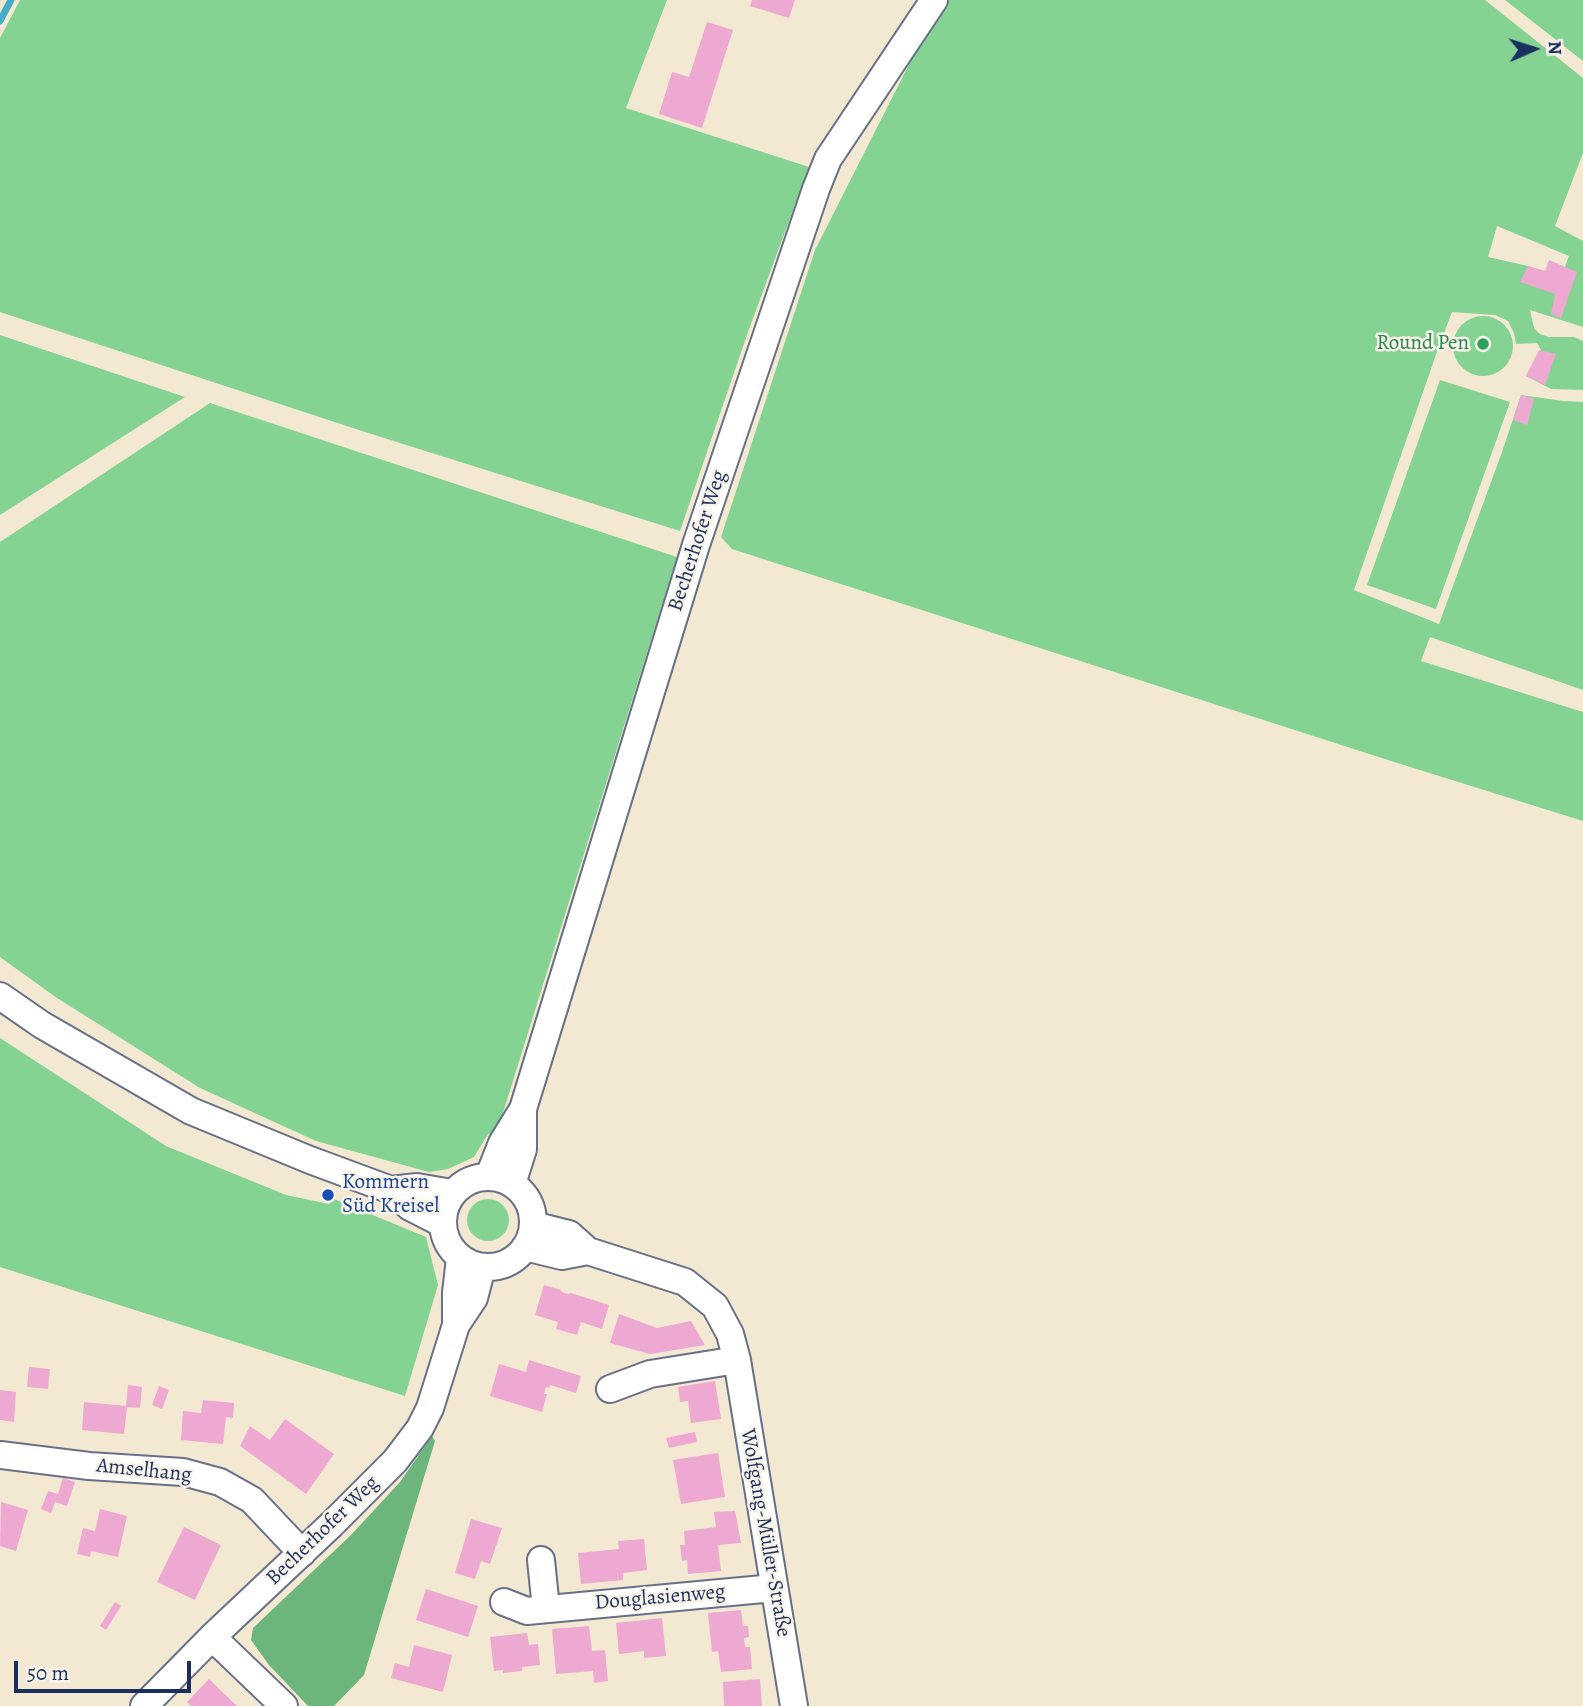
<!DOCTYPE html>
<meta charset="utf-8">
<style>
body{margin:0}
#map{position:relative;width:1583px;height:1706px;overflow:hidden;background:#f3e8d2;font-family:Alegreya,serif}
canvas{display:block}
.north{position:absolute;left:1499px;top:14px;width:70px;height:70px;-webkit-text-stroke:5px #f7f3e8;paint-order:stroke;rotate:87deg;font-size:19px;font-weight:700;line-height:28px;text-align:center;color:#1b2f5e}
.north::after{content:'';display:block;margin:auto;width:24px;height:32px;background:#1b2f5e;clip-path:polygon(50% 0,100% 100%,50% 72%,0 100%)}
.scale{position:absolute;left:14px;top:1661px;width:177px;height:32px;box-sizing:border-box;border:4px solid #1b2f5e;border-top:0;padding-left:9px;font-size:21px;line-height:24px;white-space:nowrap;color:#1b2f5e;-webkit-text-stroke:5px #f7f3e8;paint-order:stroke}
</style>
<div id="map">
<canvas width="1583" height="1706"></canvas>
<div class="north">N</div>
<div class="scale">50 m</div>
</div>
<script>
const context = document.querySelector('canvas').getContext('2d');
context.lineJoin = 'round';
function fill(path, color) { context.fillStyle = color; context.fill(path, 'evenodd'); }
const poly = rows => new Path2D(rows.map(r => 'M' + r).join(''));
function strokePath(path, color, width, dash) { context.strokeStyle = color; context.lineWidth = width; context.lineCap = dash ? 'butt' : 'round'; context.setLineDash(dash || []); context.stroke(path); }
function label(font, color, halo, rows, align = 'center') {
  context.font = font + ' Alegreya,serif'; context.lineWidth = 5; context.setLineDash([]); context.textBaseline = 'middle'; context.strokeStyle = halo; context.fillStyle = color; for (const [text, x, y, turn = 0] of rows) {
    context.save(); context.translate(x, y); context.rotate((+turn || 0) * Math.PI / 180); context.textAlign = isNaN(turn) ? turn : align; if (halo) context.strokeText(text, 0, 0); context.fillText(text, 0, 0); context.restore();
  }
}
fill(poly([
 [20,0,667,0,626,108,809,167,748,332,680,531,365,432,0,312,0,38],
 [947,0,1485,0,1583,78,1583,153,1555,226,1583,241,1583,327,1530,310,1534,328,1540,334,1549,337,1574,337,1583,341,1583,390,1551,389,1526,376,1541,350,1537,343,1516,344,1514,333,1508,321,1495,315,1452,312,1438,349,1354,590,1439,624,1502,452,1521,395,1563,401,1583,402,1583,690,1430,637,1421,661,1583,712,1583,821,1388,760,732,549,721,537,815,250,935,13],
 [1497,226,1569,256,1561,277,1528,266,1488,257],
 [1505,0,1583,0,1583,61],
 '1453 346a30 30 0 1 1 60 0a30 30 0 1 1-60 0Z',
 [0,335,185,397,0,515],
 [1440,380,1510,402,1436,609,1367,585],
 [210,403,677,557,496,1135,488,1134,474,1157,448,1169,429,1172,316,1141,200,1088,57,998,0,957,0,542],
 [0,1038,166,1146,286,1195,329,1204,334,1199,426,1237,438,1285,405,1396,0,1267],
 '467 1220a21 21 0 1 1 42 0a21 21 0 1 1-42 0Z'
]), '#85d392');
fill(poly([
 [432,1436,435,1441,364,1675,334,1706,308,1706,269,1665,251,1640,253,1628,351,1535,400,1482]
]), '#6cb57c');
strokePath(poly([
 [0,21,11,0]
]), '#45aec4', 7);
fill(poly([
 [752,0,795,0,789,18,750,6],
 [707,22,733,30,702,128,659,114,672,72,689,77],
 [1549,260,1577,272,1561,318,1551,314,1555,294,1520,282,1528,266,1545,271],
 [1539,350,1556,354,1545,385,1526,376],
 [1521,395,1534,399,1527,425,1513,420],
 [544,1285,561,1290,562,1292,568,1294,571,1293,609,1305,602,1329,581,1322,577,1335,556,1329,558,1322,535,1315],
 [619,1314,657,1328,691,1321,705,1345,650,1354,610,1343],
 [529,1360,581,1376,576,1393,550,1385,549,1388,546,1387,544,1394,547,1394,542,1412,490,1396,499,1364,526,1372],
 [29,1367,50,1369,48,1389,27,1387],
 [715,1381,721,1419,691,1423,688,1401,680,1402,678,1387],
 [128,1385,142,1387,140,1408,127,1407,124,1434,82,1430,84,1402,126,1406],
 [159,1386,169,1390,162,1409,152,1405],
 [0,1390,16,1392,14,1422,0,1420],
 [203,1400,234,1403,233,1418,226,1417,223,1444,181,1440,183,1411,201,1413],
 [285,1419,334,1454,306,1494,240,1446,250,1426,270,1440],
 [695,1432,697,1442,669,1448,666,1438],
 [718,1453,725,1497,681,1504,673,1460],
 [63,1478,75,1482,67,1506,55,1502,51,1513,41,1509,48,1491,58,1494],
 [1,1502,28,1510,16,1551,0,1546],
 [100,1509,127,1516,118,1557,91,1551,90,1557,77,1554,83,1528,95,1531],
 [735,1511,741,1543,718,1545,721,1571,688,1574,687,1560,682,1561,680,1545,685,1545,684,1531,716,1527,714,1512],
 [471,1519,502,1528,490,1564,481,1561,475,1579,455,1573],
 [184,1527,221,1545,195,1600,157,1582],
 [644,1539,647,1570,623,1573,623,1580,581,1584,578,1553,619,1549,618,1541],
 [426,1589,478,1606,468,1637,416,1620],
 [115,1602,121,1606,106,1630,100,1626],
 [741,1610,743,1626,748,1626,749,1637,744,1638,745,1647,750,1647,752,1669,721,1672,718,1651,712,1652,708,1613],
 [662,1618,666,1656,644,1658,644,1651,619,1654,616,1623],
 [589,1626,592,1651,605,1650,608,1681,594,1683,593,1671,556,1674,552,1629],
 [527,1633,529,1645,538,1644,540,1665,522,1667,522,1671,503,1673,503,1670,494,1671,490,1637],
 [414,1645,452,1655,443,1692,391,1678,395,1663,409,1667],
 [209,1679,237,1706,191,1706,187,1702],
 [760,1679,762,1706,724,1706,723,1682]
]), '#eea9d2');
const minor = poly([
 [0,996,42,1025,191,1111,310,1160,391,1190,410,1207,443,1224],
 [489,1176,502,1143,523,1109,696,545,816,189,828,159,934,0],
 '443 1222a45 45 0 1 1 90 0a45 45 0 1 1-90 0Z',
 [512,1184,523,1149,523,1109],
 [391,1190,417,1187,452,1193],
 [533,1225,569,1234,588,1251,685,1282,715,1306,730,1334,737,1360,794,1706],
 [525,1247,562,1256,588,1251],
 [456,1324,456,1293,460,1258],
 [610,1389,650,1374,737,1360],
 [0,1455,89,1466,183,1472,220,1482,252,1500,302,1553],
 [541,1560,546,1609],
 [504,1602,527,1611,774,1588],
 [212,1637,284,1706],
 [144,1706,212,1637,332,1524,395,1461,420,1428,430,1408,456,1325,474,1298,482,1267]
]);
strokePath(minor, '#677087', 30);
strokePath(minor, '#fff', 26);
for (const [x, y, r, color] of [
 [1483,344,7,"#2e9e5b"],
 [328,1195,7,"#1a4fb4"]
]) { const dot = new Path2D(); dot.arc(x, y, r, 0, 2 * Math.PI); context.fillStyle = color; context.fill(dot); strokePath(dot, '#f7f3e8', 2.5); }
label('21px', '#27864d', '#f7f3e8', [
 ["Round Pen",1469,344]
], 'right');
label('21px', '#1b2f5e', '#f7f3e8', [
 ["Becherhofer Weg",698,541,-72],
 ["Amselhang",144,1471,6],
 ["Becherhofer Weg",323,1531,-44],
 ["Wolfgang-Müller-Straße",765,1533,80],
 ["Douglasienweg",660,1598,-5]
]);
label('21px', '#164399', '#f7f3e8', [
 ["Kommern",342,1183],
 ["Süd Kreisel",342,1207]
], 'left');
</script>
